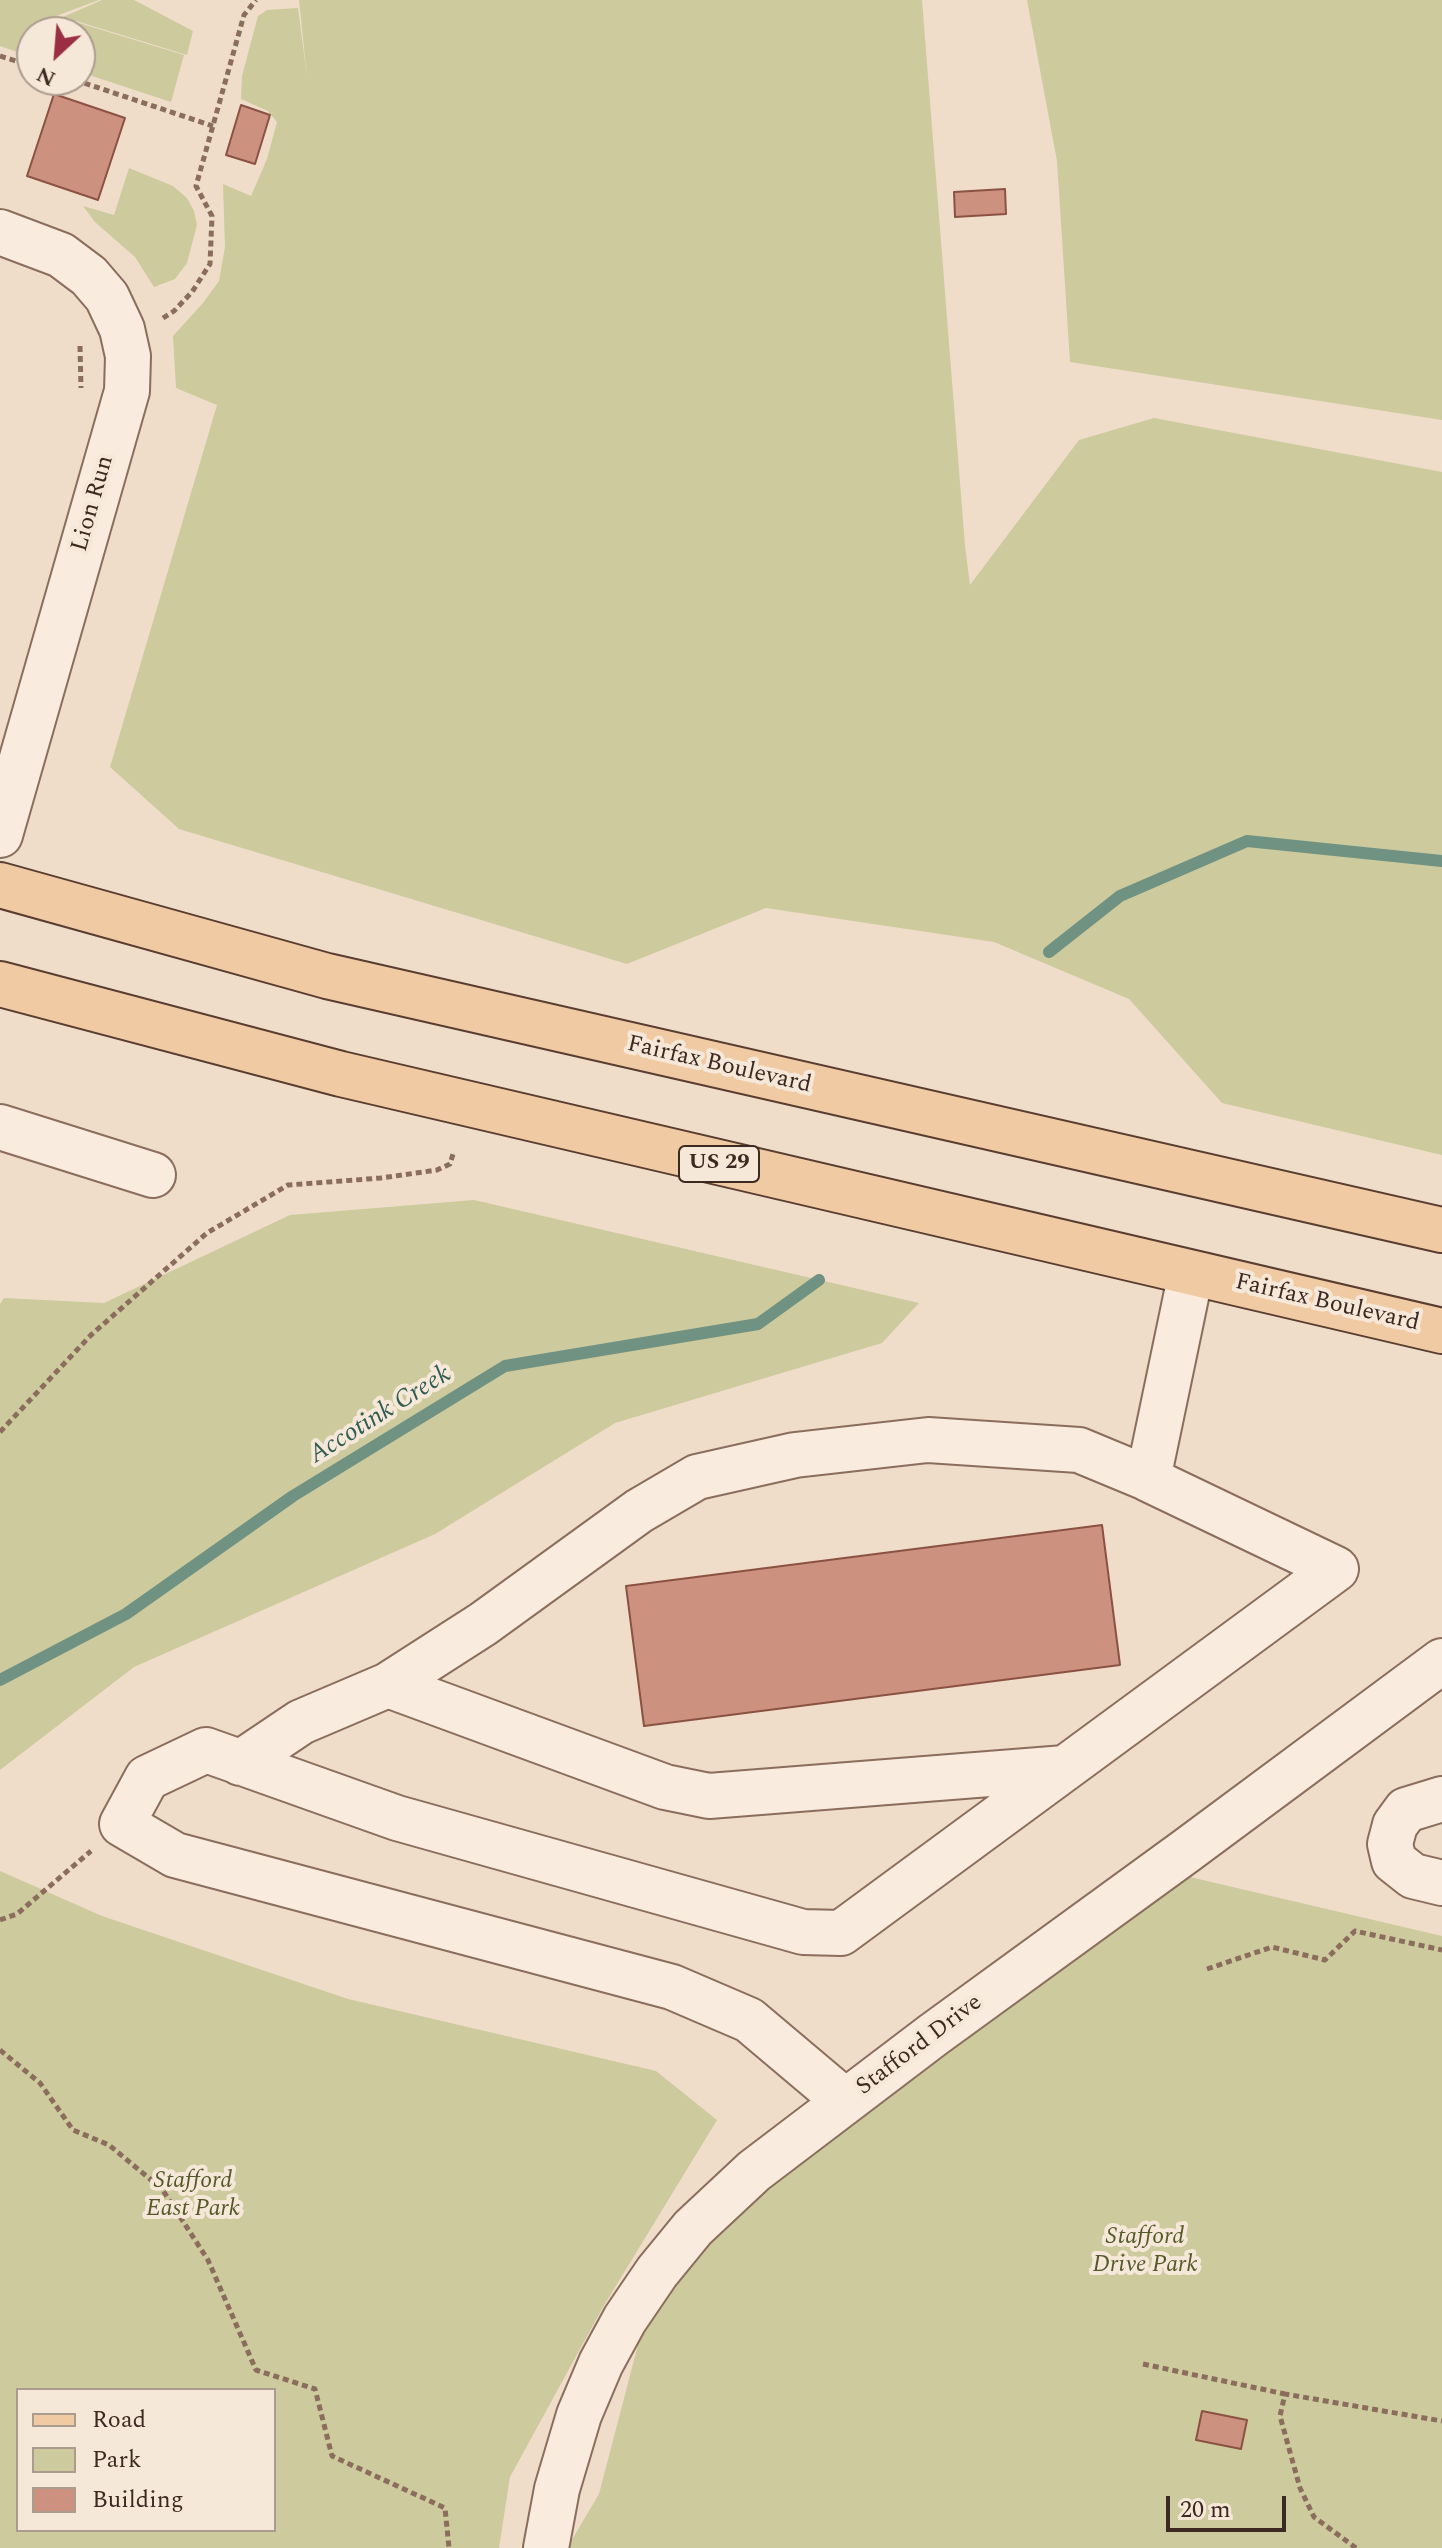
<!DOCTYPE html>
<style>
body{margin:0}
#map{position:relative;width:1442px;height:2548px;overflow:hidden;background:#efddc9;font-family:Spectral,serif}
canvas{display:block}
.legend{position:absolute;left:16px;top:2388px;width:260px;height:144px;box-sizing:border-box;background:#f6e8d9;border:2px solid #ac9c8f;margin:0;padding:10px 14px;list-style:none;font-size:24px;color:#3c2921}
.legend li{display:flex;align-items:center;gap:16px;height:40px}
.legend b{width:40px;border:2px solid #ac9c8f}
.north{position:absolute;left:16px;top:16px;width:80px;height:80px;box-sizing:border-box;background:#f6e8d9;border:2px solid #ac9c8f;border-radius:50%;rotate:206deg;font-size:22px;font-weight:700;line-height:32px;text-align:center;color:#3c2921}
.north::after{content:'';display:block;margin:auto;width:28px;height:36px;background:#9a2e42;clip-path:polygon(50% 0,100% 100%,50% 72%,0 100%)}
.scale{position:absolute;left:1166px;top:2496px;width:120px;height:36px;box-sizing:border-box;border:4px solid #3c2921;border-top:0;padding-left:10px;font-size:24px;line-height:28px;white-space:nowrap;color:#3c2921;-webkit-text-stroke:6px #f6e8d9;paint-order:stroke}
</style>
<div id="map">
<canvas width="1442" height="2548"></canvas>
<ul class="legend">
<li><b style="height:10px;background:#f0caa2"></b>Road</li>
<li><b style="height:22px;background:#cdca9d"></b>Park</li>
<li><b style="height:22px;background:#cc917f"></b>Building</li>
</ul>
<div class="north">N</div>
<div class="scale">20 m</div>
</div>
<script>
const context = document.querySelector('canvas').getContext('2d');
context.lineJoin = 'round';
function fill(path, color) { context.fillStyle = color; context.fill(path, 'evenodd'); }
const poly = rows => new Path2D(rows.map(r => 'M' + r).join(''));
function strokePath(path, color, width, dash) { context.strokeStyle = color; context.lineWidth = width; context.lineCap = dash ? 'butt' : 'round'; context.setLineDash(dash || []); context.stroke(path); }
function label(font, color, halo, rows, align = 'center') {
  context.font = font + ' Spectral,serif'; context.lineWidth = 8; context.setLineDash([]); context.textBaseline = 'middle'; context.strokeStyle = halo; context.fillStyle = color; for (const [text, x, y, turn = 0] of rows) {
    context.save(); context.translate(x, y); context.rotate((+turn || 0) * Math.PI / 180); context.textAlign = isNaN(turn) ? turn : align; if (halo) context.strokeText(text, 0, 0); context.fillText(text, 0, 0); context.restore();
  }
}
fill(poly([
 [0,0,99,0,56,16,184,55,171,102,80,72,80,32,32,32,32,57,0,46],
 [102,0,134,0,193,31,187,55,63,17],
 [299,0,922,0,965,546,970,585,1079,440,1154,418,1442,472,1442,1155,1222,1103,1129,999,994,942,766,908,627,964,179,829,110,767,217,405,176,388,173,336,203,303,219,281,225,247,223,184,251,196,267,159,277,122,268,111,241,99,242,76,258,16,267,10,298,8,307,77],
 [1027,0,1442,0,1442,420,1070,362,1057,161],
 [129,168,173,186,187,198,194,211,197,225,187,263,175,279,154,287,135,257,95,222,83,206,114,215],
 [474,1200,919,1303,882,1343,615,1423,435,1534,134,1667,0,1770,0,1304,4,1298,104,1303,290,1215],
 [1160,1870,1442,1936,1442,2548,567,2548,599,2494,657,2272],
 [0,1871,102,1916,348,1999,656,2071,717,2120,603,2307,510,2477,499,2548,0,2548],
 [18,2390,274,2390,274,2530,18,2530]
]), '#cdca9d');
strokePath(poly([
 [1049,952,1120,896,1247,841,1442,861],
 [0,1680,126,1614,293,1496,505,1366,758,1324,819,1280]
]), '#709283', 12);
const building = poly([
 [54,94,125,118,98,200,27,176,54,94],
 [241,105,270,115,255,164,226,155,241,105],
 [1005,189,1006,214,955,217,954,192,1005,189],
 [1102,1525,1120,1665,644,1726,626,1586,1102,1525],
 [1202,2411,1247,2420,1241,2449,1196,2440,1202,2411]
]);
fill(building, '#cc917f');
strokePath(building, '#8b5243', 2);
const minor = poly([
 [0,232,61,255,89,276,107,297,122,329,128,356,127,391,0,835],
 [0,1127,153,1175],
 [388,1685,665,1787,709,1796,1065,1768],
 [240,1763,301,1722,388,1685,483,1624,639,1511,697,1477,795,1455,928,1440,1079,1450,1149,1479],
 [1442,1799,1406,1810,1395,1825,1390,1844,1394,1861,1413,1876,1442,1883],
 [845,2101,749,2020,672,1987,175,1855,122,1824,147,1778,206,1750,397,1818,803,1932,841,1933,1336,1569,1148,1479,1191,1273],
 [546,2548,557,2489,579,2415,601,2363,625,2319,657,2272,693,2228,754,2171,933,2035,1186,1851,1442,1661]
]);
const major = poly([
 [0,885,327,976,1442,1230],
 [0,984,341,1074,1442,1331]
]);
strokePath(minor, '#8b6d5d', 48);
strokePath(major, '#5a3d31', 48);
strokePath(poly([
 [0,56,32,66],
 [75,80,213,126],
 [163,318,174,311,192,292,210,264,212,216,196,186,244,15,256,0],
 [80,346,81,388],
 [0,1432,91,1335,207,1233,288,1185,381,1178,437,1170,450,1164,453,1154],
 [0,1920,17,1914,91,1851],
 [1207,1969,1272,1947,1325,1960,1355,1931,1442,1950],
 [0,2050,40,2083,73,2130,109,2145,162,2189,208,2260,256,2370,315,2389,332,2456,445,2508,449,2548],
 [1143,2364,1285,2394],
 [1356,2548,1314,2517,1300,2488,1280,2416,1285,2394,1442,2421]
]), '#8b6d5d', 5, [6, 4]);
strokePath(minor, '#f9ebdd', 44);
strokePath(major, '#f0caa2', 44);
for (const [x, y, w] of [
 [719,1164,80]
]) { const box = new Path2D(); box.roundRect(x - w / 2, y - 18, w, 36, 6); context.fillStyle = '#f6e8d9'; context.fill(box); strokePath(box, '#3c2921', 2); }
label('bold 22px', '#3c2921', null, [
 ["US 29",719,1164]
]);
label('24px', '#3c2921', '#f6e8d9', [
 ["Lion Run",94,504,-74],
 ["Fairfax Boulevard",719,1066,13],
 ["Fairfax Boulevard",1327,1304,13],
 ["Stafford Drive",920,2046,-37]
]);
label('italic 24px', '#555828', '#f6e8d9', [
 ["Stafford",193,2182],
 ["East Park",193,2210],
 ["Stafford",1145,2238],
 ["Drive Park",1145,2266]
]);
label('italic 26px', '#305c51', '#f6e8d9', [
 ["Accotink Creek",381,1416,-32]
]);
</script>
